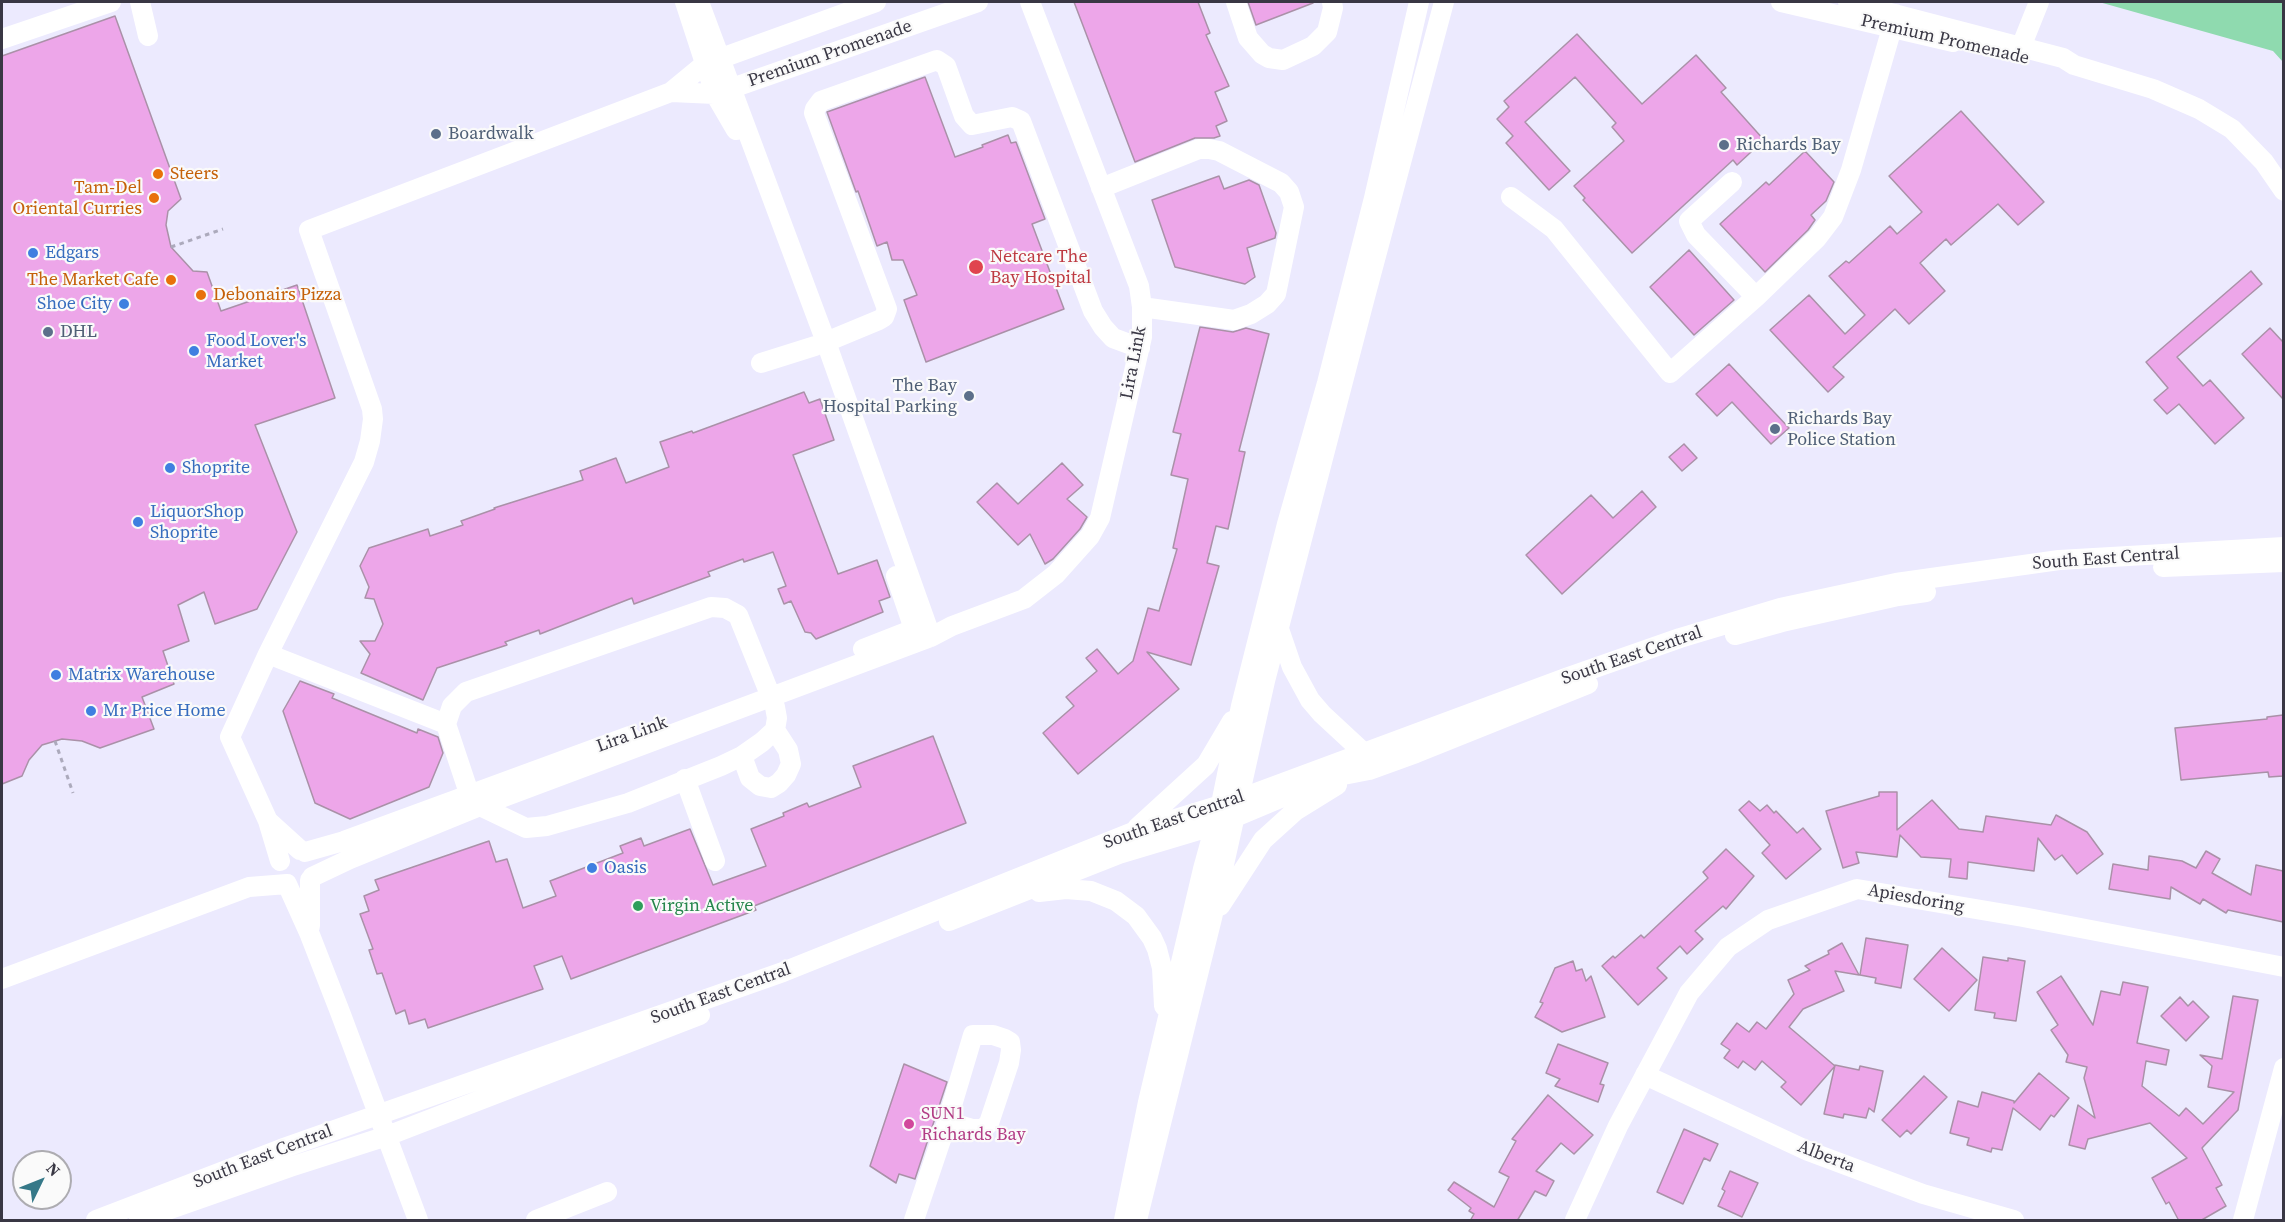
<!DOCTYPE html>
<style>
body{margin:0}
#map{position:relative;width:2285px;height:1222px;overflow:hidden;background:#eceafe;font-family:"Source Serif 4",serif}
canvas{display:block}
.frame{position:absolute;inset:0;border:3px solid #393744;pointer-events:none}
.north{position:absolute;left:12px;top:1150px;width:60px;height:60px;box-sizing:border-box;background:#fafafa;border:2px solid #adacb1;border-radius:50%;rotate:47deg;font-size:16px;font-weight:700;line-height:24px;text-align:center;color:#393744}
.north::after{content:'';display:block;margin:auto;width:21px;height:27px;background:#357888;clip-path:polygon(50% 0,100% 100%,50% 72%,0 100%)}
</style>
<div id="map">
<canvas width="2285" height="1222"></canvas>
<div class="frame"></div>
<div class="north">N</div>
</div>
<script>
const context = document.querySelector('canvas').getContext('2d');
context.lineJoin = 'round';
function fill(path, color) { context.fillStyle = color; context.fill(path, 'evenodd'); }
const poly = rows => new Path2D(rows.map(r => 'M' + r).join(''));
function strokePath(path, color, width, dash) { context.strokeStyle = color; context.lineWidth = width; context.lineCap = dash ? 'butt' : 'round'; context.setLineDash(dash || []); context.stroke(path); }
function label(font, color, halo, rows, align = 'center') {
  context.font = font + ' "Source Serif 4",serif'; context.lineWidth = 4.5; context.setLineDash([]); context.textBaseline = 'middle'; context.strokeStyle = halo; context.fillStyle = color; for (const [text, x, y, turn = 0] of rows) {
    context.save(); context.translate(x, y); context.rotate((+turn || 0) * Math.PI / 180); context.textAlign = isNaN(turn) ? turn : align; if (halo) context.strokeText(text, 0, 0); context.fillText(text, 0, 0); context.restore();
  }
}
fill(poly([
 [2099,2,2283,2,2283,62,2273,51]
]), '#8fdaaf');
const building = poly([
 [1074,2,1198,2,1210,33,1206,35,1229,86,1215,92,1227,121,1216,126,1220,136,1214,138,1195,138,1135,162,1074,2],
 [1248,2,1313,2,1313,3,1256,25,1248,2],
 [115,16,181,199,168,211,166,225,171,247,193,271,207,272,221,311,297,285,335,398,255,425,297,532,257,609,215,624,204,592,178,605,189,641,163,651,174,684,142,697,154,729,100,748,82,741,62,739,42,745,29,760,22,776,2,784,2,56,115,16],
 [1577,34,1642,104,1696,55,1726,88,1721,92,1764,140,1737,165,1733,160,1632,253,1583,200,1585,198,1574,186,1624,141,1612,127,1616,123,1575,77,1525,122,1570,171,1549,190,1506,143,1513,136,1497,119,1509,107,1504,101,1577,34],
 [925,77,955,157,983,147,982,145,1008,135,1011,143,1016,142,1045,219,1032,224,1064,309,926,362,904,300,917,295,903,260,892,260,887,242,877,246,858,191,856,192,827,112,925,77],
 [1961,111,2044,202,2018,225,1998,204,1951,245,1946,239,1920,263,1945,291,1909,324,1895,309,1833,367,1844,377,1828,392,1770,330,1809,295,1845,334,1865,315,1829,276,1846,261,1849,263,1890,226,1897,234,1922,212,1889,176,1961,111],
 [1805,151,1834,182,1826,201,1811,215,1815,220,1808,230,1765,272,1720,224,1766,182,1769,185,1805,151],
 [1219,176,1224,189,1249,180,1259,185,1276,233,1275,238,1247,248,1255,277,1245,284,1175,267,1152,200,1219,176],
 [1689,250,1734,300,1694,335,1650,287,1689,250],
 [2251,271,2262,284,2177,357,2203,386,2210,380,2244,418,2215,444,2179,404,2167,414,2154,400,2168,388,2146,362,2251,271],
 [1200,327,1233,332,1246,328,1269,334,1239,451,1245,452,1228,529,1216,526,1207,563,1219,566,1191,665,1147,652,1179,689,1078,774,1043,733,1074,706,1066,697,1097,671,1086,658,1097,649,1118,674,1133,661,1148,608,1159,611,1177,549,1173,548,1188,479,1171,475,1181,434,1173,432,1200,327],
 [2270,328,2283,342,2283,399,2242,354,2270,328],
 [1729,364,1789,428,1771,444,1732,402,1717,416,1696,394,1729,364],
 [804,392,809,403,820,399,834,440,793,455,838,574,877,560,890,597,879,601,883,612,816,639,811,633,805,632,791,601,784,604,778,589,786,586,773,552,744,562,743,559,708,572,710,576,634,604,632,598,540,634,539,630,505,642,507,645,437,668,423,700,361,673,370,654,360,641,375,641,383,624,374,599,365,598,369,587,360,566,369,548,428,529,430,536,463,525,461,521,495,509,494,508,583,480,580,471,616,458,626,483,669,467,660,442,692,431,693,433,804,392],
 [1684,444,1697,458,1682,471,1669,457,1684,444],
 [1062,463,1083,485,1067,499,1087,517,1080,529,1053,559,1045,564,1030,534,1018,545,977,502,997,483,1018,504,1062,463],
 [1642,491,1656,507,1562,594,1526,555,1591,495,1613,518,1642,491],
 [300,681,334,694,332,698,417,733,418,729,438,737,443,753,429,787,350,819,315,803,283,711,300,681],
 [2283,715,2283,776,2269,777,2268,772,2181,780,2175,728,2267,719,2267,717,2283,715],
 [933,736,966,823,754,906,756,910,571,979,562,956,534,966,543,989,428,1028,425,1019,409,1024,405,1010,396,1014,382,973,377,974,369,950,373,949,360,914,369,911,364,896,379,890,375,880,489,841,496,862,507,859,523,908,556,896,550,881,623,853,620,846,641,838,644,846,690,829,713,885,766,866,751,829,784,816,783,813,807,803,809,807,861,787,853,766,933,736],
 [1879,792,1897,792,1897,830,1932,800,1959,829,1983,832,1986,816,2051,825,2056,815,2087,832,2103,854,2077,874,2062,855,2055,860,2038,838,2034,871,1968,862,1967,879,1949,877,1951,859,1921,857,1900,835,1897,857,1856,852,1859,863,1843,868,1826,811,1879,796,1879,792],
 [1749,801,1760,811,1767,805,1774,813,1776,811,1797,833,1803,828,1821,849,1786,879,1762,853,1770,845,1739,810,1749,801],
 [1726,849,1754,876,1726,909,1723,906,1695,931,1703,939,1687,954,1680,946,1657,968,1667,978,1638,1005,1602,966,1613,956,1615,958,1641,935,1644,938,1708,878,1703,872,1726,849],
 [2206,851,2220,859,2212,873,2251,895,2256,865,2283,871,2283,922,2228,910,2226,913,2203,899,2200,904,2171,887,2170,899,2109,889,2113,864,2148,870,2149,856,2182,861,2196,868,2206,851],
 [1866,938,1908,945,1901,988,1875,983,1876,978,1860,975,1866,938],
 [1842,943,1859,975,1835,971,1844,991,1803,1009,1789,1027,1835,1066,1801,1105,1781,1087,1786,1082,1762,1061,1755,1070,1743,1061,1738,1068,1724,1058,1730,1050,1721,1044,1737,1023,1749,1032,1757,1022,1766,1029,1794,994,1788,980,1810,970,1805,966,1829,954,1828,951,1842,943],
 [1942,948,1977,980,1949,1011,1914,979,1942,948],
 [1983,957,2008,961,2008,958,2025,961,2016,1021,1994,1018,1995,1013,1975,1010,1983,957],
 [1573,961,1576,971,1582,969,1586,981,1591,976,1605,1017,1562,1032,1535,1017,1543,1003,1540,1002,1555,968,1573,961],
 [2061,976,2093,1025,2101,991,2120,995,2123,982,2148,987,2137,1043,2169,1050,2166,1065,2146,1061,2142,1086,2179,1116,2186,1108,2203,1124,2234,1092,2208,1087,2212,1066,2200,1055,2222,1059,2233,996,2258,1000,2238,1110,2202,1148,2222,1185,2216,1188,2226,1206,2200,1221,2179,1221,2169,1202,2166,1204,2152,1178,2187,1158,2150,1123,2088,1139,2085,1149,2069,1145,2078,1105,2095,1118,2084,1078,2087,1067,2066,1062,2068,1055,2051,1030,2058,1025,2037,992,2061,976],
 [2180,997,2188,1006,2193,1001,2209,1017,2186,1041,2161,1016,2180,997],
 [1558,1044,1608,1063,1600,1084,1604,1085,1598,1102,1555,1086,1560,1079,1546,1073,1558,1044],
 [904,1064,947,1082,915,1179,899,1174,896,1183,870,1166,904,1064],
 [1835,1065,1859,1070,1860,1066,1883,1071,1874,1112,1869,1108,1866,1118,1844,1114,1843,1118,1824,1114,1835,1065],
 [2039,1073,2069,1098,2054,1117,2051,1115,2040,1130,2013,1108,2002,1150,1992,1148,1991,1152,1967,1145,1969,1138,1950,1133,1958,1101,1978,1107,1982,1092,2014,1101,2014,1103,2039,1073],
 [1924,1076,1947,1097,1911,1134,1907,1130,1900,1137,1882,1120,1924,1076],
 [1548,1095,1593,1135,1574,1154,1561,1143,1536,1171,1554,1181,1546,1196,1535,1191,1517,1221,1470,1221,1474,1214,1469,1211,1471,1208,1448,1190,1454,1182,1494,1207,1509,1177,1499,1172,1516,1141,1512,1139,1548,1095],
 [1684,1129,1718,1144,1710,1161,1704,1158,1683,1204,1657,1192,1684,1129],
 [1730,1171,1758,1183,1742,1217,1718,1206,1725,1191,1722,1189,1730,1171]
]);
fill(building, '#eda6e9');
strokePath(building, '#aa91a8', 1.5);
strokePath(poly([
 [171,247,223,229],
 [55,741,73,793]
]), '#acaabc', 3, [4.5, 4.5]);
strokePath(poly([
 [140,2,148,36],
 [685,2,715,94,736,130],
 [1236,2,1248,38,1262,54,1269,58,1283,60,1313,46,1327,32,1333,8,1332,2],
 [1781,2,1953,42],
 [1848,2,2063,58,2074,65,2153,89,2199,109,2232,129,2264,162,2284,191],
 [2,39,111,2],
 [2021,47,2039,2],
 [671,92,715,94,978,2],
 [1732,182,1689,221,1696,235,1756,297],
 [1101,188,1199,149,1209,149,1219,151,1281,183,1289,192,1294,207,1276,294,1267,304,1251,314,1234,320,1142,307],
 [1511,197,1554,229,1670,373,1756,297,1817,238,1833,217,1851,170,1896,14],
 [826,342,879,320,884,317,887,309,814,113,815,109,821,101,937,60,946,66,964,116,972,125,1012,117,1021,121,1093,311,1103,327,1113,338,1140,348],
 [761,363,815,346],
 [2163,567,2284,562],
 [711,607,725,608,738,615,775,707,777,718,775,730,762,742,742,756,721,766,628,803,547,826,526,828,480,806,469,793,446,724,452,706,466,692,711,607],
 [1279,629,1292,667,1310,700,1322,714,1363,752],
 [1735,635,1782,622,1898,596,1926,592],
 [931,637,952,626,1024,599,1056,574,1090,536,1100,518,1142,337,1142,307,1139,286,1030,2],
 [863,649,914,629,896,576],
 [268,654,446,724],
 [742,756,750,778,760,786,771,788,779,783,786,775,791,764,788,750,775,730],
 [685,779,715,861],
 [268,821,300,850],
 [1137,828,1206,765,1232,721],
 [305,852,344,841,630,736],
 [280,861,268,821,230,737,268,654,364,462,370,441,373,419,372,409,309,230,671,92,705,64,876,2],
 [312,877,350,859,480,806,931,637,826,342,699,2],
 [310,880,310,926],
 [1039,892,1066,889,1091,891,1116,901,1136,916,1152,938,1157,949,1162,968,1164,1006],
 [1220,906,1263,840,1295,811,1337,785],
 [949,921,1119,854,1216,825,1328,778,1369,770,1416,753,1588,684],
 [2,979,249,887,287,884,310,935,340,1012,418,1220],
 [1645,1075,1808,1151,1923,1194,2014,1220],
 [96,1220,281,1149,783,972,1133,832,1240,799,1566,678,1680,638,1780,608,1896,583,2059,560,2284,547],
 [139,1220,290,1167,387,1136,700,1015],
 [536,1220,607,1192],
 [914,1220,947,1122,973,1035,993,1035,1005,1039,1010,1042,1011,1050,1009,1063,989,1123,983,1129,972,1129,947,1122],
 [1124,1220,1148,1102,1203,869,1221,804,1241,706,1287,524,1327,383,1374,198,1419,2],
 [1137,1220,1212,918,1265,681,1365,297,1444,2],
 [1575,1220,1618,1126,1689,993,1728,947,1768,920,1857,889,2023,917,2284,967],
 [2243,1220,2284,1068]
]), '#fff', 20);
for (const [x, y, r, color] of [
 [436,134,6,"#5c6f8a"],
 [1724,145,6,"#5c6f8a"],
 [158,174,6,"#e8710a"],
 [154,198,6,"#e8710a"],
 [33,253,6,"#3f7fe0"],
 [976,267,8,"#e0444e"],
 [171,280,6,"#e8710a"],
 [201,295,6,"#e8710a"],
 [124,304,6,"#3f7fe0"],
 [48,332,6,"#5c6f8a"],
 [194,351,6,"#3f7fe0"],
 [969,396,6,"#5c6f8a"],
 [1775,429,6,"#5c6f8a"],
 [170,468,6,"#3f7fe0"],
 [138,522,6,"#3f7fe0"],
 [56,675,6,"#3f7fe0"],
 [91,711,6,"#3f7fe0"],
 [592,868,6,"#3f7fe0"],
 [638,906,6,"#2e9e5b"],
 [909,1124,6,"#d1479c"]
]) { const dot = new Path2D(); dot.arc(x, y, r, 0, 2 * Math.PI); context.fillStyle = color; context.fill(dot); strokePath(dot, '#fafafa', 2); }
label('18px', '#393744', '#fafafa', [
 ["Premium Promenade",1945,40,13],
 ["Premium Promenade",830,54,-19],
 ["Lira Link",1134,363,-79],
 ["South East Central",2106,559,-4],
 ["South East Central",1632,656,-19],
 ["Lira Link",632,735,-20],
 ["South East Central",1174,820,-19],
 ["Apiesdoring",1916,899,10],
 ["South East Central",721,994,-20],
 ["South East Central",263,1157,-21],
 ["Alberta",1826,1157,21]
]);
label('18px', '#4e5e75', '#fafafa', [
 ["Boardwalk",448,134],
 ["Richards Bay",1736,145],
 ["DHL",60,332],
 ["The Bay",957,386,"right"],
 ["Hospital Parking",957,407,"right"],
 ["Richards Bay",1787,419],
 ["Police Station",1787,440]
], 'left');
label('18px', '#c56008', '#fafafa', [
 ["Steers",170,174],
 ["Tam-Del",142,188,"right"],
 ["Oriental Curries",142,209,"right"],
 ["The Market Cafe",159,280,"right"],
 ["Debonairs Pizza",213,295]
], 'left');
label('18px', '#366cbe', '#fafafa', [
 ["Edgars",45,253],
 ["Shoe City",112,304,"right"],
 ["Food Lover's",206,341],
 ["Market",206,362],
 ["Shoprite",182,468],
 ["LiquorShop",150,512],
 ["Shoprite",150,533],
 ["Matrix Warehouse",68,675],
 ["Mr Price Home",103,711],
 ["Oasis",604,868]
], 'left');
label('18px', '#be3a42', '#fafafa', [
 ["Netcare The",990,257],
 ["Bay Hospital",990,278]
], 'left');
label('18px', '#27864d', '#fafafa', [
 ["Virgin Active",650,906]
], 'left');
label('18px', '#b23c85', '#fafafa', [
 ["SUN1",921,1114],
 ["Richards Bay",921,1135]
], 'left');
</script>
